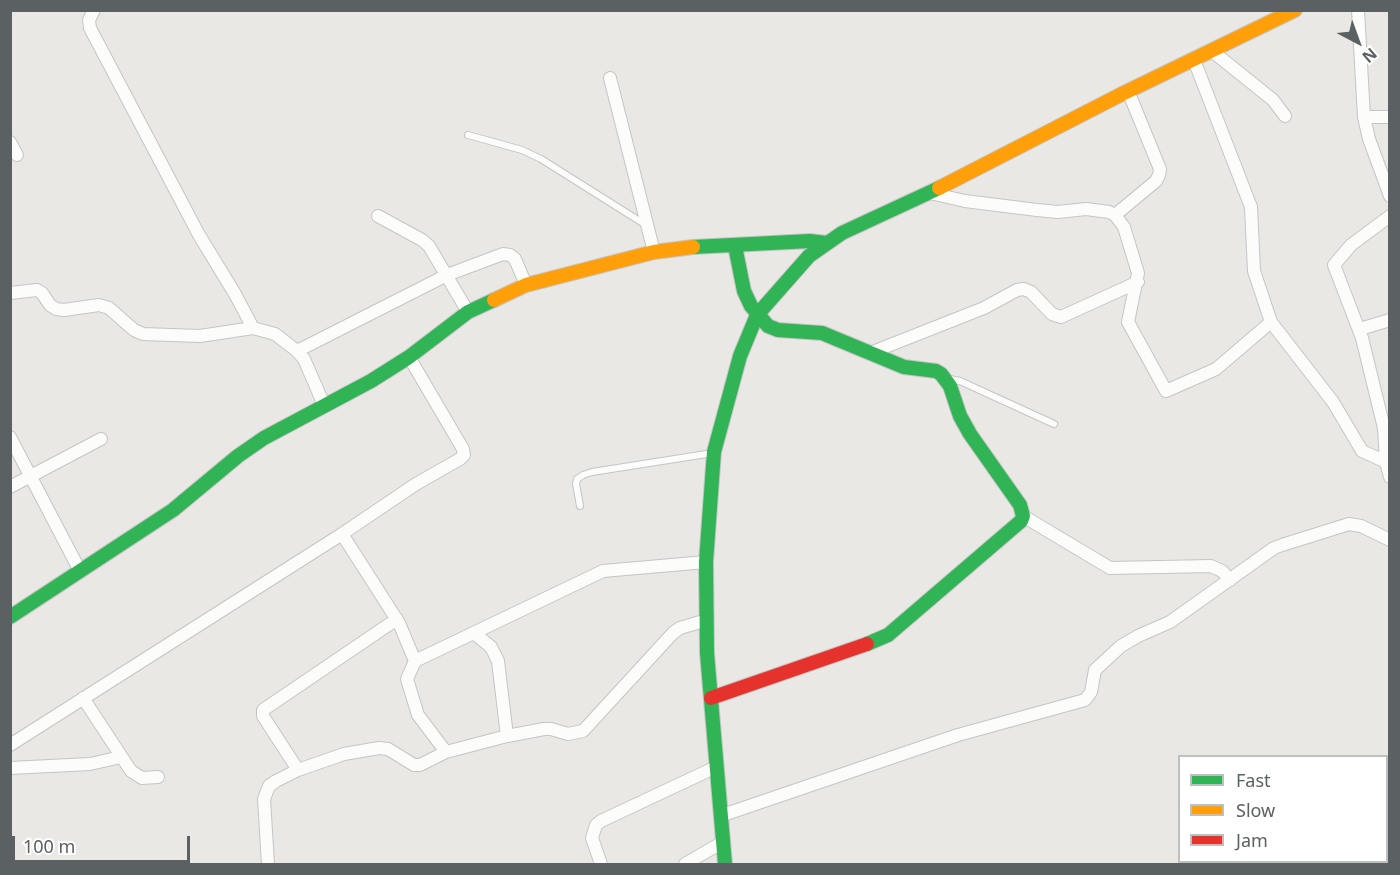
<!DOCTYPE html>
<style>
body{margin:0}
#map{position:relative;width:1400px;height:875px;overflow:hidden;background:#eae8e5;font-family:"Noto Sans",sans-serif}
canvas{display:block}
.frame{position:absolute;inset:0;border:12px solid #5b6062;pointer-events:none}
.legend{position:absolute;left:1178px;top:755px;width:210px;height:108px;box-sizing:border-box;background:#fff;border:2px solid #bdbfc0;margin:0;padding:8px 10px;list-style:none;font-size:18px;color:#5b6062}
.legend li{display:flex;align-items:center;gap:12px;height:30px}
.legend b{width:30px;border:2px solid #bdbfc0}
.north{position:absolute;left:1328px;top:12px;width:60px;height:60px;-webkit-text-stroke:4px #fff;paint-order:stroke;rotate:139deg;font-size:16px;font-weight:700;line-height:24px;text-align:center;color:#5b6062}
.north::after{content:'';display:block;margin:auto;width:21px;height:27px;background:#5b6062;clip-path:polygon(50% 0,100% 100%,50% 72%,0 100%)}
.scale{position:absolute;left:12px;top:836px;width:178px;height:27px;box-sizing:border-box;border:3px solid #5b6062;border-top:0;padding-left:8px;font-size:18px;line-height:21px;white-space:nowrap;color:#5b6062;-webkit-text-stroke:4px #fff;paint-order:stroke}
</style>
<div id="map">
<canvas width="1400" height="875"></canvas>
<div class="frame"></div>
<ul class="legend">
<li><b style="height:8px;background:#30b455"></b>Fast</li>
<li><b style="height:8px;background:#ff9f0a"></b>Slow</li>
<li><b style="height:8px;background:#e5322d"></b>Jam</li>
</ul>
<div class="north">N</div>
<div class="scale">100 m</div>
</div>
<script>
const context = document.querySelector('canvas').getContext('2d');
context.lineJoin = 'round';
const poly = rows => new Path2D(rows.map(r => 'M' + r).join(''));
function strokePath(path, color, width, dash) { context.strokeStyle = color; context.lineWidth = width; context.lineCap = dash ? 'butt' : 'round'; context.setLineDash(dash || []); context.stroke(path); }
const lane = poly([
 [468,135,522,150,541,159,646,225],
 [950,379,960,381,1054,424],
 [580,506,576,484,577,479,583,475,592,472,713,453]
]);
const street = poly([
 [94,10,89,20,90,28,199,235,235,294,253,328],
 [1358,10,1364,117,1369,139,1390,196],
 [1212,51,1273,100,1285,116],
 [610,78,654,252],
 [1364,117,1390,117],
 [10,142,17,155],
 [930,193,965,201,1037,210,1058,212,1086,209,1109,212,1115,215,1124,227,1138,273,1128,322,1166,391,1216,369,1271,322,1254,271,1251,207,1194,60],
 [1115,215,1156,181,1159,175,1160,169,1128,91],
 [378,216,422,240,429,246,468,312],
 [1390,216,1351,245,1334,265,1362,338,1384,428,1386,462,1390,477],
 [10,293,37,290,42,293,50,305,56,309,64,310,99,305,109,308,134,330,143,334,200,336,253,328,275,334,297,351,304,359,324,405],
 [1271,322,1333,402,1362,451,1386,462],
 [1360,329,1390,320],
 [297,351,447,275,503,254,510,255,515,259,526,285],
 [870,353,984,308,1017,290,1024,289,1031,292,1052,314,1061,317,1138,282],
 [409,357,463,449,464,455,460,459,416,484,342,534,399,623,415,661,407,679,418,715,446,752],
 [10,437,80,571],
 [10,487,101,439],
 [1023,516,1110,568,1211,566,1222,571,1230,580],
 [474,633,491,647,498,661,507,736],
 [415,661,603,571,706,562],
 [83,698,131,771,142,778,158,777],
 [10,745,342,534],
 [10,768,90,764,121,757],
 [298,770,263,716,263,710,397,619],
 [720,816,958,735,1085,700,1091,692,1095,670,1121,646,1138,636,1170,622,1274,548,1282,545,1349,524,1361,526,1390,540],
 [268,864,264,799,269,786,276,781,298,770,344,754,379,748,388,749,414,765,420,765,446,752,507,736,544,729,551,729,568,734,583,731,673,633,680,628,707,620],
 [601,864,592,838,596,825,601,821,716,767],
 [685,864,723,842]
]);
const fast = poly([
 [735,246,744,291,751,306,768,326,778,330,822,333,904,367,936,371,941,374,950,386,960,416,970,434,1020,505,1023,516,1021,521,888,635,867,644],
 [693,247,810,241,826,243],
 [10,617,173,510,238,456,264,438,371,381,409,357,468,312,494,300],
 [725,864,707,653,706,562,714,452,740,356,757,315,809,256,842,233,939,188]
]);
const slow = poly([
 [939,188,1122,94,1295,10],
 [494,300,526,285,654,252,693,247]
]);
const jam = poly([
 [711,698,867,644]
]);
strokePath(lane, '#c4c5c5', 8);
strokePath(street, '#c4c5c5', 14);
strokePath(fast, '#c4c5c4', 16);
strokePath(slow, '#c4c5c4', 16);
strokePath(jam, '#c4c5c4', 16);
strokePath(lane, '#fcfcfb', 6);
strokePath(street, '#fcfcfb', 12);
strokePath(fast, '#30b455', 14);
strokePath(slow, '#ff9f0a', 14);
strokePath(jam, '#e5322d', 14);
</script>
